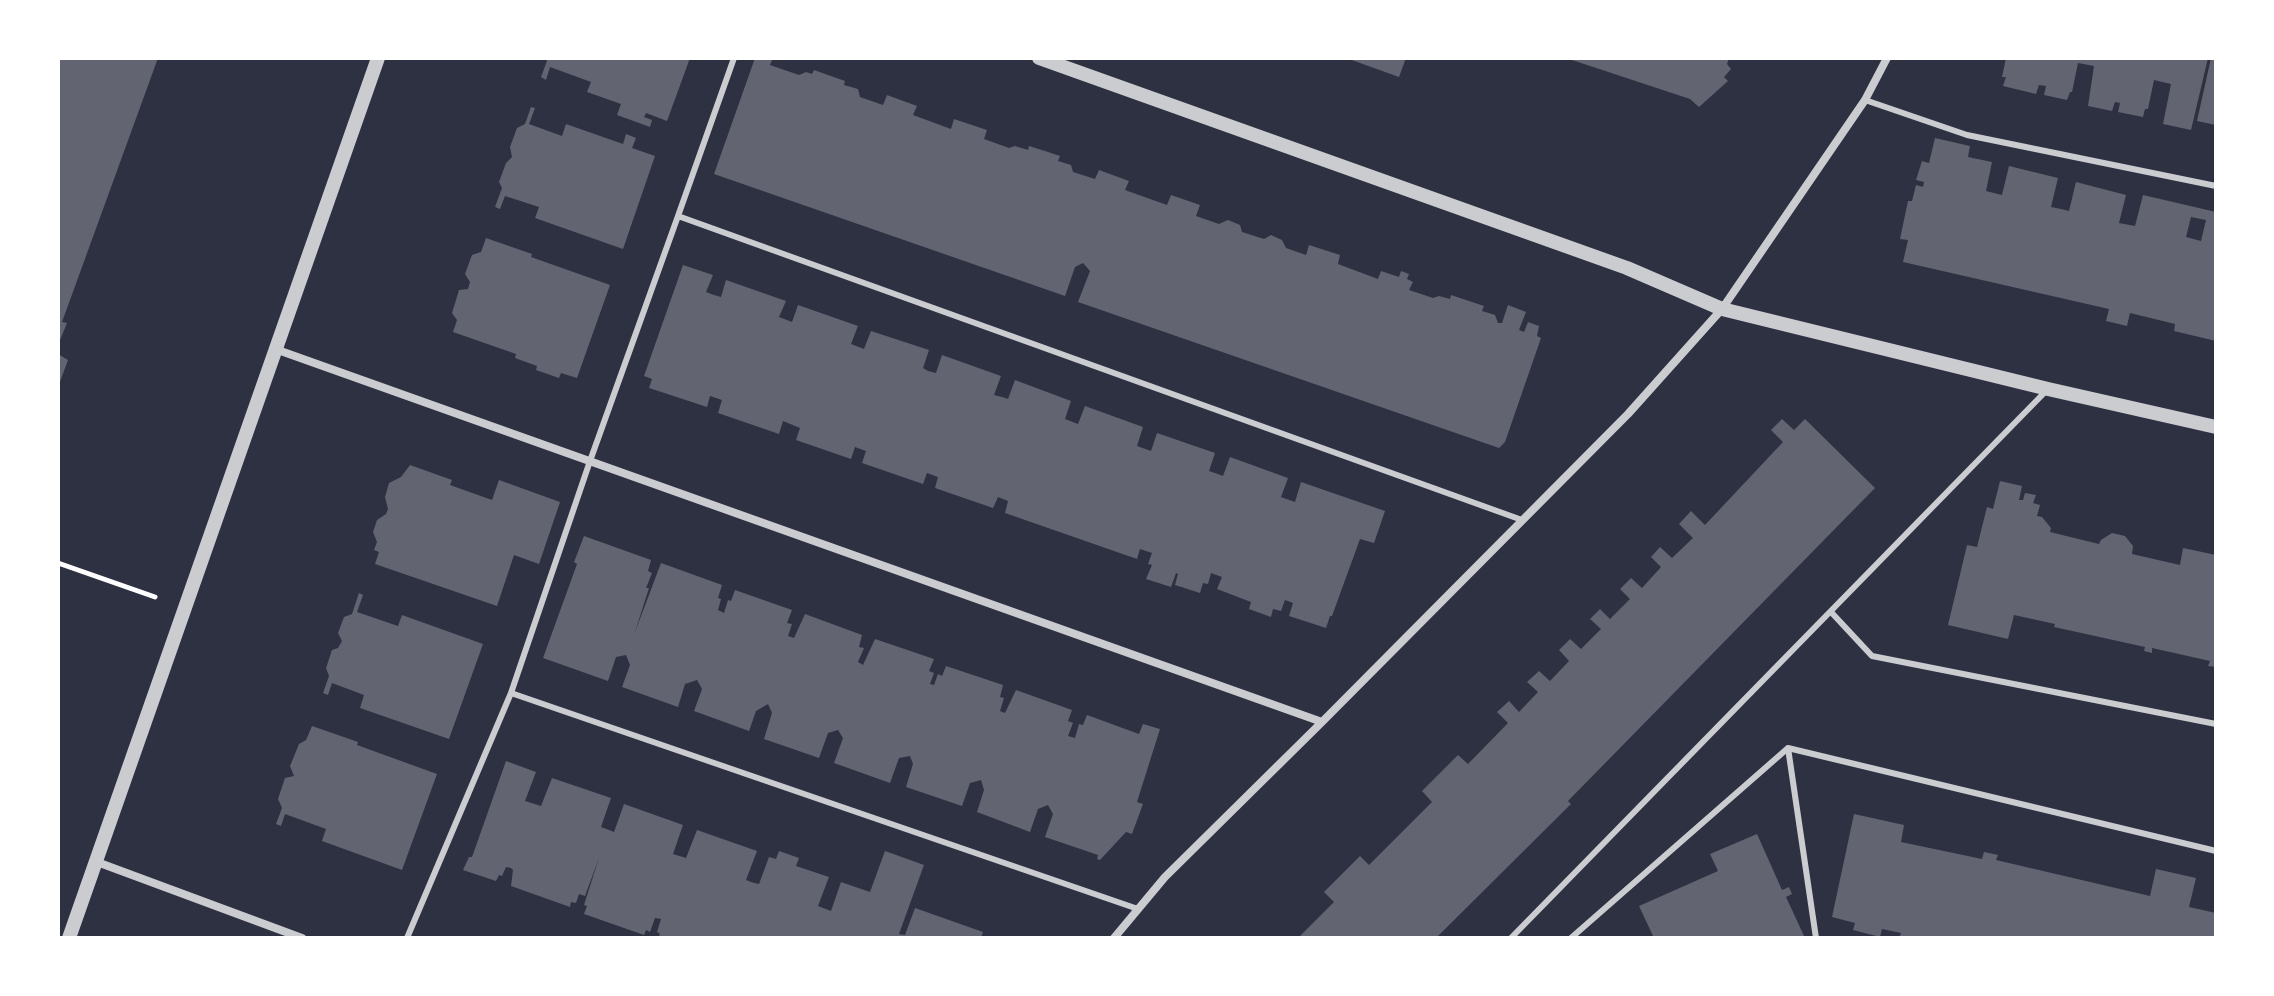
<!DOCTYPE html>
<style>
body{margin:0}
#map{position:relative;width:2274px;height:996px;overflow:hidden;background:#2d3142;font-family:Inter,sans-serif}
canvas{display:block}
.frame{position:absolute;inset:0;border:60px solid #fff;pointer-events:none}
</style>
<div id="map">
<canvas width="2274" height="996"></canvas>
<div class="frame"></div>
</div>
<script>
const context = document.querySelector('canvas').getContext('2d');
context.lineJoin = 'round';
function fill(path, color) { context.fillStyle = color; context.fill(path, 'evenodd'); }
const poly = rows => new Path2D(rows.map(r => 'M' + r).join(''));
function strokePath(path, color, width, dash) { context.strokeStyle = color; context.lineWidth = width; context.lineCap = dash ? 'butt' : 'round'; context.setLineDash(dash || []); context.stroke(path); }
fill(poly([
 [58,58,158,58,62,322,67,323,58,345],
 [545,58,690,58,667,121,646,113,644,117,652,120,650,127,617,115,621,104,587,92,591,82,550,67,546,80,541,77,547,61],
 [755,58,773,58,770,65,799,75,806,72,812,74,814,70,845,81,844,85,858,89,860,97,883,105,887,95,917,106,913,115,951,129,954,119,987,130,984,139,1009,148,1015,146,1028,150,1029,146,1045,151,1060,156,1058,161,1071,165,1073,172,1095,179,1099,170,1129,181,1125,190,1167,205,1171,195,1200,205,1196,216,1219,224,1228,220,1240,225,1242,232,1264,239,1271,235,1282,240,1286,248,1306,255,1309,245,1340,255,1338,264,1378,279,1381,271,1399,277,1401,271,1409,274,1407,279,1413,282,1409,290,1433,298,1439,296,1450,299,1451,295,1484,306,1482,311,1495,315,1498,323,1502,323,1508,305,1526,312,1519,330,1524,332,1528,322,1539,326,1537,336,1541,338,1505,442,1499,448,1078,302,1090,271,1083,263,1075,267,1065,296,714,174],
 [1346,58,1406,58,1399,77],
 [1729,58,1727,64,1731,69,1724,77,1728,81,1699,107,1690,99,1569,59],
 [2006,58,2208,58,2191,130,2163,124,2171,84,2154,80,2148,109,2145,109,2143,117,2118,112,2120,103,2115,102,2112,111,2088,106,2094,66,2078,63,2072,92,2070,92,2067,100,2044,95,2046,86,2039,85,2036,94,2003,86,2006,77,2002,77],
 [2211,58,2216,58,2216,125,2197,121],
 [531,107,535,108,529,124,562,136,566,124,623,144,626,134,636,138,632,148,655,156,623,249,535,218,539,207,505,196,500,209,495,207,502,188,499,182,506,163,512,157,510,147,517,128,525,124],
 [1935,138,1970,146,1968,157,1992,162,1986,191,2002,195,2009,166,2058,178,2051,207,2061,209,2069,211,2076,182,2126,195,2119,223,2135,226,2143,195,2216,212,2216,341,2174,331,2175,324,2130,313,2127,326,2106,321,2109,309,1903,262,1908,240,1900,239,1908,201,1912,201,1916,185,1923,187,1924,182,1916,180,1922,161,1929,163],
 [2191,217,2206,220,2201,241,2186,237],
 [486,238,532,254,531,257,610,285,577,378,561,373,559,378,536,370,537,366,515,358,516,354,453,332,457,320,452,313,459,290,468,289,470,282,465,274,472,255,481,252],
 [683,265,713,275,706,292,714,295,721,297,726,280,786,301,779,317,792,322,798,305,858,326,851,344,864,349,871,331,929,350,923,368,928,371,936,373,942,355,1001,376,994,395,1002,397,1008,399,1015,380,1071,401,1065,419,1078,424,1085,406,1143,427,1137,446,1151,451,1157,433,1215,453,1209,471,1215,473,1223,476,1230,457,1288,478,1281,497,1295,502,1301,482,1385,511,1374,543,1360,539,1332,616,1330,616,1326,628,1289,616,1293,603,1285,600,1281,611,1273,609,1271,617,1249,609,1251,602,1217,589,1222,577,1211,573,1208,584,1203,583,1200,593,1175,585,1178,574,1176,573,1171,587,1146,579,1152,565,1148,564,1152,553,1140,549,1137,559,1005,513,1008,501,998,497,993,508,935,488,938,477,927,473,923,484,862,463,866,451,855,447,851,459,796,440,800,428,783,421,779,434,718,413,722,400,710,396,707,407,649,388,652,379,644,376],
 [58,354,68,360,58,387],
 [1782,419,1794,430,1805,419,1875,488,1568,801,1571,804,1436,938,1298,938,1334,902,1324,892,1360,856,1369,865,1432,802,1422,791,1458,755,1468,764,1508,723,1497,712,1509,701,1519,712,1538,692,1527,682,1539,671,1550,681,1569,661,1559,650,1570,639,1581,649,1601,629,1590,619,1600,609,1610,619,1630,599,1620,589,1631,578,1642,588,1661,567,1651,557,1660,547,1672,558,1693,538,1679,524,1691,511,1705,525,1783,442,1771,430],
 [410,465,452,480,450,485,492,500,499,480,560,502,539,564,514,555,497,606,375,564,379,552,374,550,377,542,373,532,377,520,386,514,388,509,385,497,389,483,401,477],
 [2000,481,2022,486,2019,500,2023,500,2025,493,2036,495,2033,503,2040,505,2037,516,2042,517,2051,528,2050,532,2099,544,2101,540,2112,533,2125,536,2133,546,2132,554,2180,565,2183,548,2216,555,2216,667,2208,666,2210,661,2152,648,2152,653,2144,651,2145,647,2054,627,2055,624,2014,615,2008,639,1948,625,1967,545,1977,547,1987,507,1993,509],
 [584,536,651,560,648,571,652,573,646,588,649,588,635,632,661,563,722,585,718,598,721,599,718,610,724,613,728,600,731,601,735,590,792,610,787,623,792,624,788,636,794,638,805,614,862,635,859,647,864,648,858,662,863,665,875,639,934,659,929,671,934,673,930,684,934,685,938,674,942,676,946,666,1003,685,1000,697,1004,698,1000,711,1005,713,1016,690,1072,710,1068,721,1073,723,1068,736,1075,738,1079,724,1083,725,1087,715,1139,734,1143,724,1160,729,1137,802,1143,804,1132,834,1126,832,1100,860,1097,859,1098,855,1045,837,1053,814,1048,805,1038,809,1030,832,977,812,984,790,981,780,970,783,962,806,906,787,913,764,910,756,899,758,890,783,834,763,843,738,838,730,828,733,819,758,764,739,772,713,768,704,756,711,749,731,694,711,702,689,697,680,685,684,678,707,622,687,630,665,626,655,616,657,608,681,543,658,577,564,574,562],
 [359,593,363,595,357,612,398,626,402,615,483,644,449,739,360,708,364,695,332,683,328,695,323,693,329,676,326,668,332,650,338,648,342,641,338,633,344,617,352,614],
 [312,726,358,742,357,745,437,774,402,870,322,841,326,829,285,814,281,826,276,824,282,808,278,799,285,778,294,776,290,766,299,744,306,740],
 [506,761,536,772,525,801,541,806,552,778,611,798,601,827,609,830,614,832,624,804,683,825,673,854,686,858,697,830,757,851,746,880,754,883,759,884,769,857,776,859,779,851,799,858,796,866,829,877,818,906,831,911,841,882,870,892,885,851,924,865,899,934,905,935,915,908,983,932,981,938,658,938,660,934,657,932,661,919,655,918,650,932,646,930,644,935,584,914,587,906,584,905,599,858,585,896,579,894,576,903,571,902,570,907,511,886,513,870,511,868,506,867,502,876,499,875,496,881,463,870,469,857,472,857],
 [1854,814,1904,825,1901,842,1982,859,1984,852,1998,855,1996,860,2150,896,2156,869,2196,878,2189,907,2216,913,2216,938,1899,938,1901,933,1882,929,1880,937,1853,930,1855,923,1832,917],
 [1757,834,1782,890,1789,887,1792,894,1786,897,1805,938,1654,938,1639,906,1718,871,1710,854]
]), '#626471');
strokePath(poly([
 [58,563,155,597]
]), '#fff', 5);
strokePath(poly([
 [1865,100,1967,135,2216,186],
 [678,216,734,58],
 [1831,612,1872,656,2216,724],
 [1788,748,1816,938],
 [1138,909,511,693,590,461,678,216,1522,520],
 [407,938,511,693],
 [1511,938,2046,391],
 [1571,938,1788,748,2216,851]
]), '#caccd0', 6);
strokePath(poly([
 [275,349,1322,722],
 [97,862,302,938],
 [1114,938,1165,877,1322,722,1628,414,1722,309,1865,100,1887,58]
]), '#caccd0', 8);
strokePath(poly([
 [1039,58,1627,268,1722,309,2048,389,2216,427],
 [69,938,378,58]
]), '#caccd0', 14);
</script>
